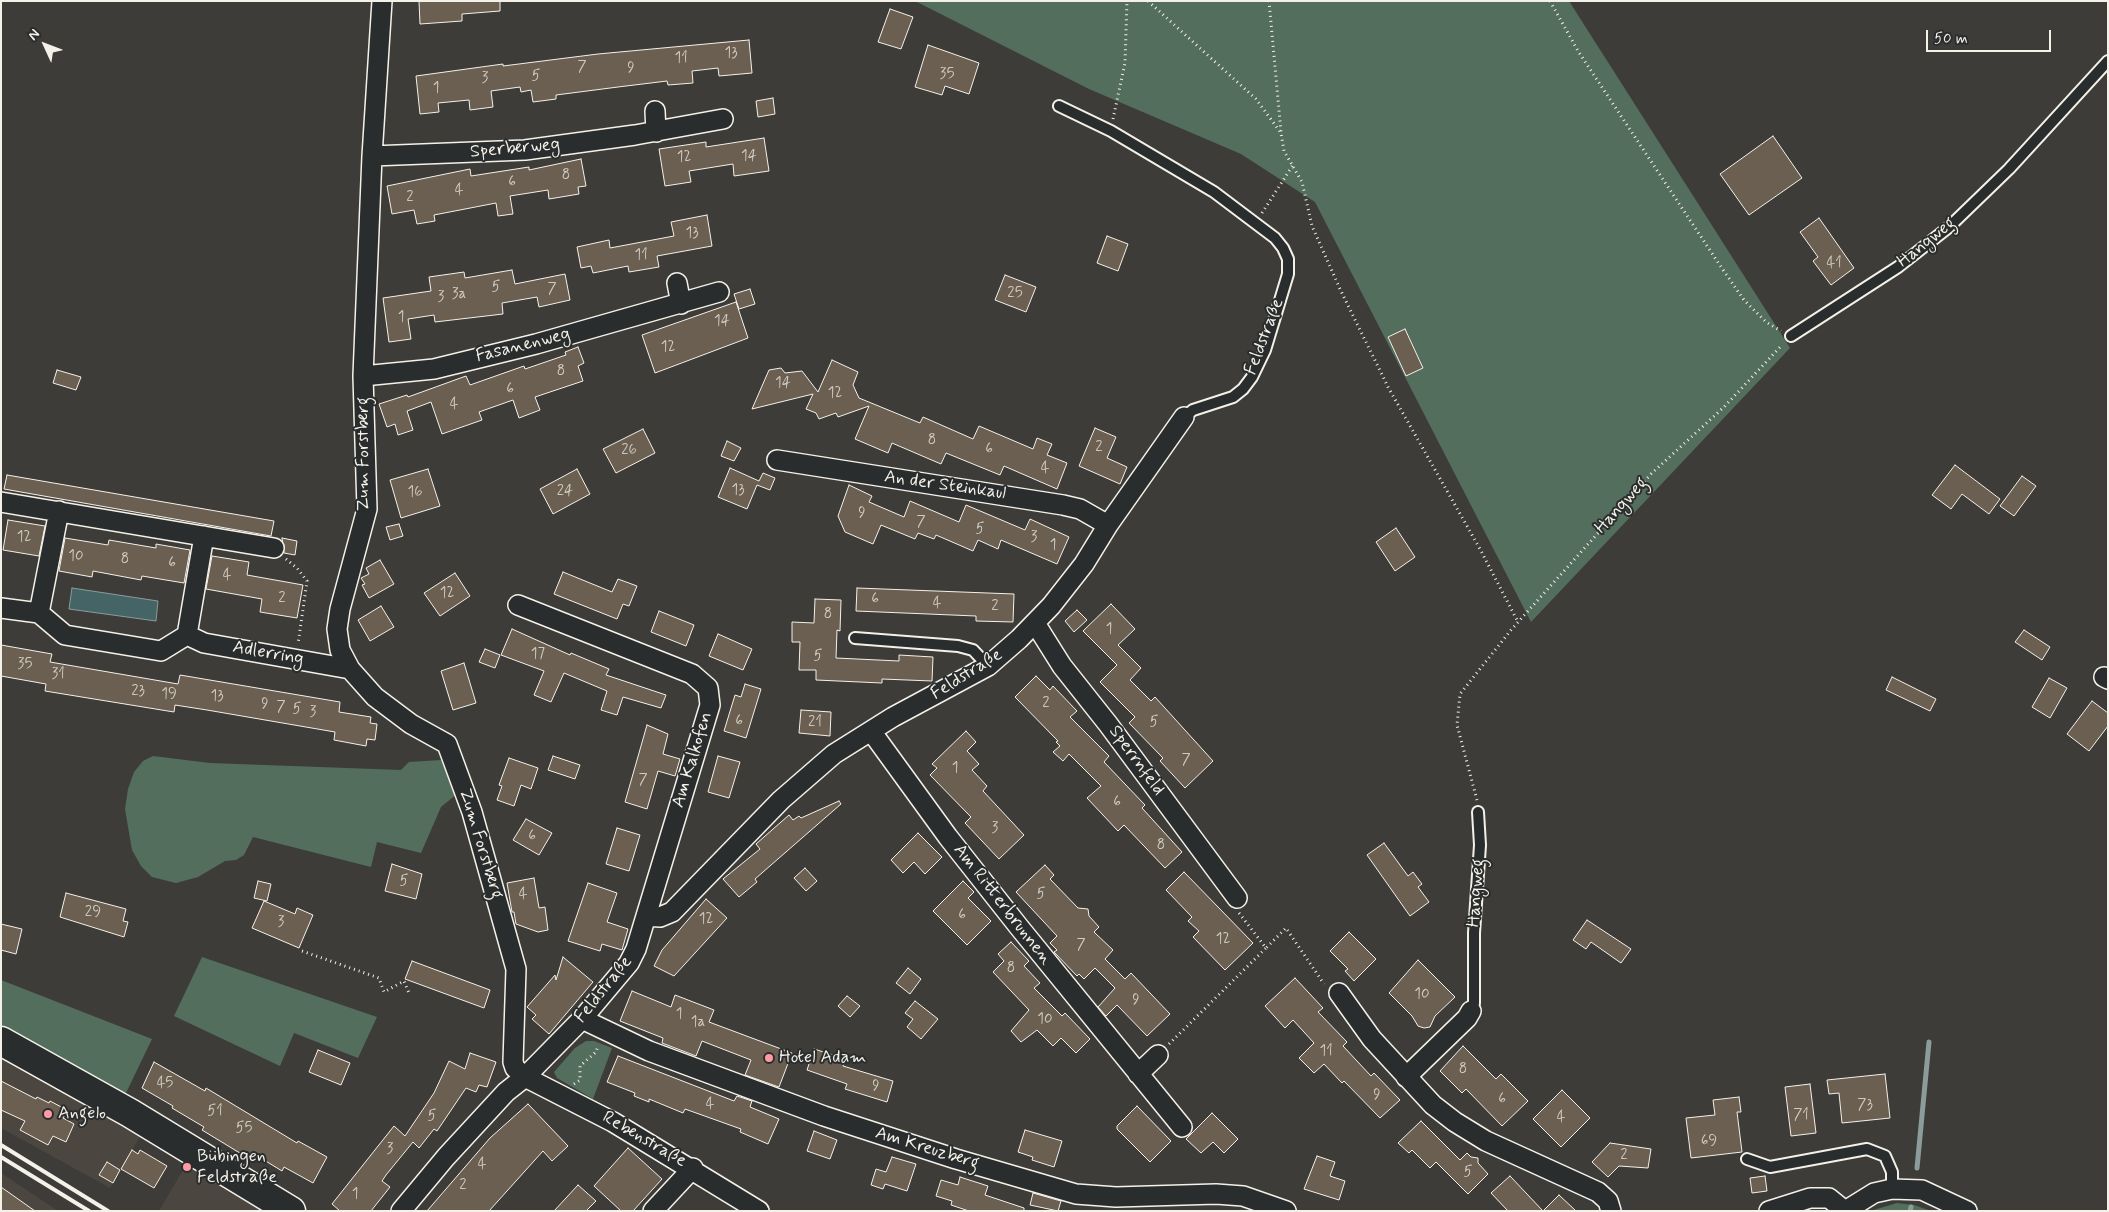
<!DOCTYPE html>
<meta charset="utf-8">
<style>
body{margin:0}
#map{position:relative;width:2109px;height:1212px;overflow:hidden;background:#3e3c39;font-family:Mynerve,sans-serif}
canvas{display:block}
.frame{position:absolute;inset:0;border:2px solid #f4f1e8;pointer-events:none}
.north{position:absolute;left:20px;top:20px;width:50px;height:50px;-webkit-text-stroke:4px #2a2d2e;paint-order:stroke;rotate:313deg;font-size:14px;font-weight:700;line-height:20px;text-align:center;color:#f4f1e8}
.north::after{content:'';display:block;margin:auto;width:18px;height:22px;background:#f4f1e8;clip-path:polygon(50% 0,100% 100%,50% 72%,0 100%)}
.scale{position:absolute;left:1926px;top:30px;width:125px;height:22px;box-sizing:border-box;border:2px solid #f4f1e8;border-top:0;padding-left:6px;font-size:15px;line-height:18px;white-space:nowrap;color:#f4f1e8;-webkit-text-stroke:4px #2a2d2e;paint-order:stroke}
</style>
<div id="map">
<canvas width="2109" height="1212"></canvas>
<div class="frame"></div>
<div class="north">N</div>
<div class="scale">50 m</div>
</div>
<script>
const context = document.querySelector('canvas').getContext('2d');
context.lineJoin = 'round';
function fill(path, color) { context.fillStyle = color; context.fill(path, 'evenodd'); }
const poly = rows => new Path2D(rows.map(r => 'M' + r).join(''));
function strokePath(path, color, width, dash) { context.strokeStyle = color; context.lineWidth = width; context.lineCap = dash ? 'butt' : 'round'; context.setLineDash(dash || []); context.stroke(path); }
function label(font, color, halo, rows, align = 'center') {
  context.font = font + ' Mynerve,sans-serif'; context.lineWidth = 4; context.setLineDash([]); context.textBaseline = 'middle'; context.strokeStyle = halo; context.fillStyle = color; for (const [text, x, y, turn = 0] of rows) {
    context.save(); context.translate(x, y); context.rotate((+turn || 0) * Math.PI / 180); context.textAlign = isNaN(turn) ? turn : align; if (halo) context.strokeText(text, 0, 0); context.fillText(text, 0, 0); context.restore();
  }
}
fill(poly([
 [1,1056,141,1135,110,1188,1,1128],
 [187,1163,265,1211,159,1211],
 [1,1173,58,1211,1,1211]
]), '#4c4640');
fill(poly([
 [915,1,1569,1,1790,348,1531,622,1315,202,1241,154,1089,89],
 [153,756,210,763,401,770,409,762,441,760,458,793,441,807,421,853,377,842,371,867,253,837,244,855,236,860,225,861,198,877,176,883,152,877,141,866,132,850,125,809,128,789,134,772,143,761],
 [202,957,377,1017,358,1058,294,1033,280,1066,174,1016],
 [1,980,152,1039,125,1095,1,1027],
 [586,1041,594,1041,612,1048,593,1099,557,1078,554,1072,575,1048],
 [1897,1203,1914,1205,1931,1211,1870,1211]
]), '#546e5d');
const water = poly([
 [72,588,158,601,156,621,69,609,72,588]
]);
fill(water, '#456466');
strokePath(water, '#8b9c9a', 1);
strokePath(poly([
 [1917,1168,1929,1042],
 [1910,1211,1911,1207]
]), '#8b9c9a', 5);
const building = poly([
 [419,1,500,1,500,11,462,14,462,21,420,24,419,1],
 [890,9,913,17,901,49,878,42,890,9],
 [749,40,752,73,719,76,718,68,692,71,693,83,668,85,667,81,618,87,556,95,556,99,533,102,531,90,521,92,520,87,491,91,493,107,470,110,469,100,438,103,439,112,420,114,416,76,503,64,503,66,598,54,749,40],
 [928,45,979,63,969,94,945,86,942,95,915,87,928,45],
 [773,98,775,114,758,117,756,101,773,98],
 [1773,136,1802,178,1749,215,1720,174,1773,136],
 [764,138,769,171,734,176,733,164,689,171,691,182,665,186,659,149,706,142,706,147,764,138],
 [581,159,586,186,578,187,579,194,549,199,548,190,510,196,513,214,498,216,496,203,434,215,435,221,417,224,414,210,392,214,387,186,470,169,471,176,529,167,529,170,581,159],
 [707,215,712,246,657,256,659,267,629,272,628,266,593,273,591,266,581,268,577,247,609,240,610,248,674,236,671,222,707,215],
 [1819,218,1854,268,1831,285,1813,261,1818,257,1800,232,1819,218],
 [1107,236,1128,244,1118,271,1097,263,1107,236],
 [512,270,515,284,565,274,570,300,539,307,537,297,502,303,503,314,435,322,434,315,408,319,411,339,389,342,383,298,431,291,429,277,464,272,465,278,512,270],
 [1005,275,1036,287,1026,312,995,300,1005,275],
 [750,289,755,304,739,309,734,294,750,289],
 [736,302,748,338,655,373,642,335,736,302],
 [1405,329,1423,368,1406,376,1388,337,1405,329],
 [578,347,584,363,578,366,583,381,535,397,540,410,519,418,513,400,479,412,482,420,442,434,431,402,407,411,413,430,398,435,395,424,387,427,379,404,407,395,408,397,466,376,470,385,524,366,525,369,566,355,565,352,578,347],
 [832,360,858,372,853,385,859,398,920,423,923,417,973,439,979,426,1033,449,1037,438,1052,444,1047,455,1067,463,1057,489,1004,466,1000,475,946,453,941,464,892,443,888,453,855,439,869,406,838,417,836,413,819,419,816,413,806,409,813,394,752,409,769,370,781,368,785,373,802,371,818,392,832,360],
 [57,370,81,377,76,390,53,383,57,370],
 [1095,428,1116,437,1107,458,1127,467,1120,484,1079,466,1095,428],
 [643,429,655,453,616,473,603,449,643,429],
 [727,441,741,448,734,461,721,456,727,441],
 [1955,465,2000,499,1989,514,1962,494,1951,509,1932,495,1955,465],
 [730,468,759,481,763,473,775,478,770,490,757,485,747,509,718,497,730,468],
 [428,469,440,506,401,518,390,480,428,469],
 [577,469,590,494,553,514,540,489,577,469],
 [7,475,274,521,271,536,4,489,7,475],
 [2022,476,2036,486,2014,516,2000,506,2022,476],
 [849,485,872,496,869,502,904,517,910,501,959,522,966,505,1025,530,1030,519,1069,537,1057,564,1001,540,998,549,978,540,973,551,936,535,934,539,918,533,915,539,881,525,873,544,845,532,838,516,849,485],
 [8,520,45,526,39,556,3,550,8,520],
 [399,524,403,536,390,540,386,527,399,524],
 [1396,528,1415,557,1395,571,1376,542,1396,528],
 [65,538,108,545,109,540,156,548,156,544,190,550,184,583,142,576,141,580,93,571,92,577,59,571,65,538],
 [282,538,297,541,295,555,284,553,282,538],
 [212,556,249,562,247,575,303,585,297,618,260,612,262,599,206,589,212,556],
 [380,560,394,584,369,598,362,585,365,584,361,578,369,574,366,568,380,560],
 [563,572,612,592,618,579,637,586,629,606,623,604,617,619,554,594,563,572],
 [455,573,470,596,440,616,424,593,455,573],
 [857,588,1014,594,1013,622,976,621,976,616,856,611,857,588],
 [815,599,841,600,840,631,837,630,836,658,899,661,899,655,933,657,932,681,882,679,882,683,816,680,816,670,799,670,800,642,792,642,792,622,814,623,815,599],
 [1111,604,1135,629,1118,645,1141,668,1130,680,1151,701,1155,697,1213,761,1185,788,1160,761,1163,758,1129,723,1135,717,1100,682,1117,665,1083,631,1111,604],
 [381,606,394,627,370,641,358,620,381,606],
 [1077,610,1087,620,1074,632,1065,621,1077,610],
 [659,611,694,625,686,646,651,632,659,611],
 [512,629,570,655,571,653,609,669,606,675,666,695,661,708,623,697,617,715,601,710,607,691,564,673,551,702,534,695,544,671,501,655,512,629],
 [2024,630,2050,647,2042,660,2015,642,2024,630],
 [718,634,752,649,743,670,709,656,718,634],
 [1,645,52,654,50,662,149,679,178,684,180,675,340,702,339,712,371,717,370,723,377,724,375,740,367,739,366,746,334,740,335,732,207,710,175,705,174,712,45,691,46,684,1,676,1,645],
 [485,649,500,655,495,668,479,662,485,649],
 [464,663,476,703,453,710,441,671,464,663],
 [1036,676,1050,690,1053,686,1077,711,1070,717,1109,756,1104,762,1145,805,1142,808,1182,852,1165,868,1124,825,1118,831,1087,798,1101,786,1069,754,1063,761,1053,752,1060,746,1056,742,1058,741,1015,697,1036,676],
 [1892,677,1936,699,1930,711,1886,690,1892,677],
 [2049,678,2067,688,2050,718,2032,707,2049,678],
 [745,684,761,689,746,738,724,731,735,695,741,697,745,684],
 [2092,701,2108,713,2108,726,2089,751,2067,734,2092,701],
 [801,710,831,712,830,736,799,733,801,710],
 [647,725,668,734,663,754,680,759,675,776,658,771,647,809,625,802,647,725],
 [966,731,976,742,967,751,979,764,972,770,987,786,983,791,1024,835,999,859,965,823,971,817,930,775,937,768,932,764,966,731],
 [553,756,580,765,575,779,548,770,553,756],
 [718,756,740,762,729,798,708,792,718,756],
 [509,758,538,768,531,789,521,785,514,806,497,800,502,786,499,785,509,758],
 [839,801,841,804,755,879,757,882,739,897,723,879,760,849,756,844,789,815,793,820,799,816,801,818,839,801],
 [526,819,552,833,539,855,513,840,526,819],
 [617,828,640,835,629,871,606,864,617,828],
 [918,833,942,857,925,874,914,862,903,873,891,860,918,833],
 [1384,843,1408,876,1413,872,1422,884,1418,887,1429,902,1410,916,1367,855,1384,843],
 [392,864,422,874,416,899,385,891,392,864],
 [1045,865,1054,875,1050,879,1078,908,1088,909,1089,916,1099,927,1094,932,1113,950,1105,959,1125,979,1131,973,1170,1014,1147,1036,1117,1005,1106,1016,1098,1007,1115,988,1095,968,1084,979,1079,974,1077,976,1054,952,1057,950,1050,943,1057,936,1016,892,1045,865],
 [805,868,817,881,806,891,794,878,805,868],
 [1184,872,1253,943,1225,970,1193,937,1199,931,1188,921,1192,917,1166,890,1184,872],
 [534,878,539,908,545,907,548,930,538,932,516,924,514,912,512,912,507,883,534,878],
 [258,881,271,884,267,901,254,898,258,881],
 [963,881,974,892,968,898,991,921,967,945,933,911,963,881],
 [588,883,617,893,607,922,628,929,622,950,602,944,600,951,568,941,588,883],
 [66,893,126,909,123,921,128,922,124,937,60,917,66,893],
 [706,899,727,918,674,976,654,966,662,950,706,899],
 [264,901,295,914,297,908,313,915,299,948,252,928,264,901],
 [1587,920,1631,949,1621,963,1591,942,1586,949,1573,940,1587,920],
 [1,924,22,929,16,954,1,950,1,924],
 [1349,932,1376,959,1354,981,1345,971,1348,969,1330,951,1349,932],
 [1011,942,1029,961,1024,966,1040,983,1034,988,1062,1016,1065,1013,1090,1039,1076,1053,1061,1038,1053,1046,1037,1030,1021,1042,1011,1031,1029,1010,993,972,1004,961,998,954,1011,942],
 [563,957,593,982,549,1034,532,1019,536,1015,527,1007,555,975,556,980,563,957],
 [1418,960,1455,997,1435,1016,1430,1027,1424,1028,1418,1026,1412,1016,1389,993,1418,960],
 [412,961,490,990,484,1008,405,979,412,961],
 [908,968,921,979,910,994,896,983,908,968],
 [1295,978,1323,1008,1318,1012,1347,1042,1343,1046,1371,1076,1374,1073,1400,1100,1380,1118,1344,1081,1342,1083,1324,1064,1314,1073,1299,1058,1314,1043,1293,1020,1285,1028,1265,1006,1295,978],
 [632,991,671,1007,675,995,714,1010,709,1022,792,1053,779,1087,745,1075,751,1060,702,1041,696,1056,662,1043,663,1038,620,1021,632,991],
 [847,996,860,1006,850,1017,838,1006,847,996],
 [915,1001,938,1019,921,1039,907,1027,913,1019,905,1013,915,1001],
 [1463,1046,1496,1079,1501,1074,1528,1101,1502,1126,1466,1089,1462,1093,1440,1071,1463,1046],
 [814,1049,846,1059,843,1066,893,1081,887,1102,845,1089,847,1084,807,1070,814,1049],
 [318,1050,350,1063,341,1085,309,1072,318,1050],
 [470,1053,496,1062,487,1087,479,1085,476,1092,466,1088,437,1131,434,1129,419,1148,413,1142,386,1175,382,1181,390,1187,371,1211,340,1211,332,1204,394,1126,405,1136,434,1093,449,1061,465,1069,470,1053],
 [618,1056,734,1101,737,1096,752,1101,750,1107,779,1119,768,1144,740,1132,741,1129,685,1109,683,1113,649,1099,649,1102,634,1096,635,1093,607,1082,618,1056],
 [154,1062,205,1091,206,1088,297,1143,298,1141,327,1157,313,1183,284,1167,282,1171,251,1152,248,1158,202,1130,204,1127,172,1108,173,1106,142,1088,154,1062],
 [1885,1074,1890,1118,1842,1123,1839,1093,1829,1094,1827,1080,1885,1074],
 [1,1081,36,1099,37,1097,49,1103,50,1101,67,1110,63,1118,74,1124,66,1142,53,1136,48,1145,20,1130,25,1121,1,1110,1,1081],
 [1810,1084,1816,1133,1791,1136,1785,1087,1810,1084],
 [1562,1090,1590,1118,1561,1147,1533,1119,1562,1090],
 [1739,1097,1741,1112,1737,1112,1742,1152,1691,1158,1686,1118,1715,1115,1713,1100,1739,1097],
 [528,1104,568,1146,552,1161,543,1151,489,1211,427,1211,490,1138,528,1104],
 [1137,1106,1171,1141,1150,1162,1117,1129,1117,1126,1137,1106],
 [1212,1113,1238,1139,1224,1153,1213,1142,1201,1153,1186,1139,1212,1113],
 [1421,1121,1460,1160,1467,1153,1471,1157,1478,1158,1478,1163,1488,1174,1468,1194,1436,1162,1430,1168,1412,1150,1409,1153,1398,1143,1421,1121],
 [1025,1130,1062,1141,1054,1167,1032,1160,1033,1157,1018,1152,1025,1130],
 [814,1131,837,1140,830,1159,807,1151,814,1131],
 [1610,1143,1651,1149,1648,1168,1619,1166,1608,1177,1592,1162,1610,1143],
 [628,1148,662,1179,633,1211,621,1211,594,1186,628,1148],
 [132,1150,138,1154,140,1150,167,1166,154,1188,121,1169,132,1150],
 [1317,1156,1335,1162,1330,1176,1345,1181,1339,1200,1304,1189,1317,1156],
 [892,1157,916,1164,907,1191,885,1184,883,1189,871,1185,876,1169,886,1172,892,1157],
 [107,1162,120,1170,113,1183,99,1175,107,1162],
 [1510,1176,1543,1211,1508,1211,1491,1193,1510,1176],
 [1765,1176,1767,1191,1752,1193,1750,1178,1765,1176],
 [960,1177,988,1186,985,1195,1024,1208,1024,1211,969,1211,951,1205,952,1201,936,1196,941,1180,958,1185,960,1177],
 [578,1185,596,1201,586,1211,554,1211,578,1185],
 [1,1187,35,1211,1,1211,1,1187],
 [1033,1193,1061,1201,1058,1211,1030,1205,1033,1193],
 [1559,1195,1576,1211,1543,1211,1559,1195]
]);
fill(building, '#6b5f52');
strokePath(building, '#f4f1e8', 1);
const lane = poly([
 [1059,106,1111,131,1214,192,1275,238,1283,248,1288,259,1288,274,1265,350,1252,377,1243,389,1233,397,1193,410,1184,417],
 [1791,336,1898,267,1949,227,2009,169,2108,61],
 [855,638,958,646,973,650,988,666],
 [1471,1011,1474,1003,1474,933,1480,845,1478,812],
 [1747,1159,1770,1167,1867,1149,1885,1156,1892,1172,1892,1189]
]);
const street = poly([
 [382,1,372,156,363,376,367,509,340,609,337,629,340,650,350,669,375,697,411,724,447,744,472,812,516,969,513,1062,515,1068,525,1077,613,1122,759,1211],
 [655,111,656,132],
 [372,156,525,150,635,135,723,119],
 [677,283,681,304],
 [363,376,434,369,536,344,719,292],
 [777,460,1063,505,1080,509,1108,525],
 [1,502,274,548],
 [1,608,39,613,65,635,161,651,187,635,204,643,350,669],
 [39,613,59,511],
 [1035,623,1062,666,1108,724,1237,898],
 [187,635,204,536],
 [2104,677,2108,679],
 [871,731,948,837,1019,927,1182,1127],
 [646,916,660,917,672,912,781,800,834,754,893,717,988,666,1019,639,1051,606,1084,564,1108,525,1184,417],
 [1339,993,1372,1039,1433,1105,1455,1122,1486,1141,1598,1192,1608,1201,1611,1211],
 [582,1019,649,1051,824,1116,956,1159,1076,1194,1116,1197,1216,1194,1243,1196,1286,1211],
 [1138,1074,1158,1055],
 [1406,1077,1467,1018,1471,1011],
 [401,1211,446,1157,506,1092,525,1077,582,1019,629,963,636,949,710,705,708,688,692,674,518,605],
 [653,1211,693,1168],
 [1769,1211,1810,1198,1829,1198,1845,1211],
 [1845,1211,1874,1193,1892,1189,1922,1190,1967,1211]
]);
const secondary = poly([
 [1,1041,130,1113,291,1211]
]);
strokePath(lane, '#f4f1e8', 14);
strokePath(street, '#f4f1e8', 22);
strokePath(secondary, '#f4f1e8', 31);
strokePath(poly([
 [1148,1,1256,99,1281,133,1284,151,1302,182,1312,226,1340,289,1388,387,1480,549,1518,622],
 [1269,1,1281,132],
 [1550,1,1578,51,1719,264,1744,300,1766,322,1781,331],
 [1113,119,1125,63,1127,1],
 [1262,213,1293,165],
 [286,559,297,568,307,581,298,644],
 [1477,800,1457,725,1460,694,1511,630,1651,474,1724,407,1782,345],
 [1239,913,1266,948,1286,928,1324,984],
 [302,951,379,978,384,992,404,981,409,993],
 [1169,1044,1266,948],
 [574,1084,580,1080,580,1066,596,1052,598,1046]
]), '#f4f1e8', 3, [1, 4]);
strokePath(lane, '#2a2d2e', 10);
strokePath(street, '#2a2d2e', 19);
strokePath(secondary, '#2a2d2e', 28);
strokePath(poly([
 [1,1145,108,1211],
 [1,1157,89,1211]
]), '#f4f1e8', 4);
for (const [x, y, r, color] of [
 [769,1058,5,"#ff9aa2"],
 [48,1114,5,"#ff9aa2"],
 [187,1167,5,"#ff9aa2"]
]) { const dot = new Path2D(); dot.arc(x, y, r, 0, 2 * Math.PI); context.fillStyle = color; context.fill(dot); strokePath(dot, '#2a2d2e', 2); }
label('15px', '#d2ccc2', null, [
 ["13",731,54],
 ["11",681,59],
 ["7",582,68],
 ["9",631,69],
 ["35",947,75],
 ["5",536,77],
 ["3",485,79],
 ["1",436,89],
 ["14",749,157],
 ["12",684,158],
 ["8",566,176],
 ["6",512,183],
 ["4",459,191],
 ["2",410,198],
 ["13",692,234],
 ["11",641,256],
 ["41",1834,264],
 ["5",496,288],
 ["7",552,290],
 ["25",1015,294],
 ["3a",459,295],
 ["3",441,298],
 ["1",401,318],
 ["14",722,322],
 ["12",668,348],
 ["8",561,372],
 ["14",783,384],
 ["6",510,390],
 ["12",835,394],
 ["4",454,405],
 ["8",932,441],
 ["2",1099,448],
 ["6",989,450],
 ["26",629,451],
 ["4",1045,469],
 ["13",738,491],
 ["24",565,492],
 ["16",415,493],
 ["9",862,514],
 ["7",921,523],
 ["5",980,530],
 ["12",24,538],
 ["3",1034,538],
 ["1",1053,546],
 ["10",76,557],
 ["8",125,560],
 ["6",172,564],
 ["4",227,576],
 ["12",447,594],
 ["2",282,599],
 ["6",875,600],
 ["4",937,604],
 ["2",995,607],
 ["8",828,615],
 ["1",1109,630],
 ["17",538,655],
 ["5",818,657],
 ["35",25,665],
 ["31",58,675],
 ["23",138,692],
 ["19",169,695],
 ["13",217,697],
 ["2",1046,704],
 ["9",265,705],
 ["7",281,708],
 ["5",297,710],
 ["3",313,713],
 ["6",739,722],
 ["21",815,723],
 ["5",1154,723],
 ["7",1186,761],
 ["1",955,769],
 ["7",643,781],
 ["6",1117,803],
 ["3",995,829],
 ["6",532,837],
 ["8",1161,846],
 ["5",404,882],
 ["4",523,895],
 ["5",1041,895],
 ["29",93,913],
 ["6",962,916],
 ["12",706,920],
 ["3",281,923],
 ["12",1223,940],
 ["7",1081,946],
 ["8",1011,969],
 ["10",1422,995],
 ["9",1136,1001],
 ["1",679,1015],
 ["10",1045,1020],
 ["1a",698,1023],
 ["11",1326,1052],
 ["8",1463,1070],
 ["45",165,1084],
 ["9",876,1087],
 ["9",1377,1096],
 ["6",1502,1100],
 ["4",710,1105],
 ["73",1865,1106],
 ["51",215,1112],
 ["71",1801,1116],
 ["5",432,1117],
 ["4",1561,1118],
 ["55",244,1129],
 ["69",1709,1142],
 ["3",390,1150],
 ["2",1624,1156],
 ["4",482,1165],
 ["5",1468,1173],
 ["2",463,1186],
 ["1",355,1195]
]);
label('18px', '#f4f1e8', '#2a2d2e', [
 ["Sperberweg",515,149,-5],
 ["Hangweg",1927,243,-39],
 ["Feldstraße",1265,337,-69],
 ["Fasanenweg",523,346,-14],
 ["Zum Forstberg",364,454,-90],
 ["An der Steinkaul",945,486,8],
 ["Hangweg",1622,506,-48],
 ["Adlerring",268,654,10],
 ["Feldstraße",967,675,-32],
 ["Am Kalkofen",693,760,-73],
 ["Sperrnfeld",1136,761,54],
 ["Zum Forstberg",480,844,73],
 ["Hangweg",1477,893,-86],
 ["Am Ritterbrunnen",1002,905,52],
 ["Feldstraße",604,990,-51],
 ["Rebenstraße",644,1140,30],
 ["Am Kreuzberg",927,1149,17]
]);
label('18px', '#f4f1e8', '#2a2d2e', [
 ["Hotel Adam",779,1058],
 ["Angelo",58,1114],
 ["Bübingen",197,1157],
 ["Feldstraße",197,1178]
], 'left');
</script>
